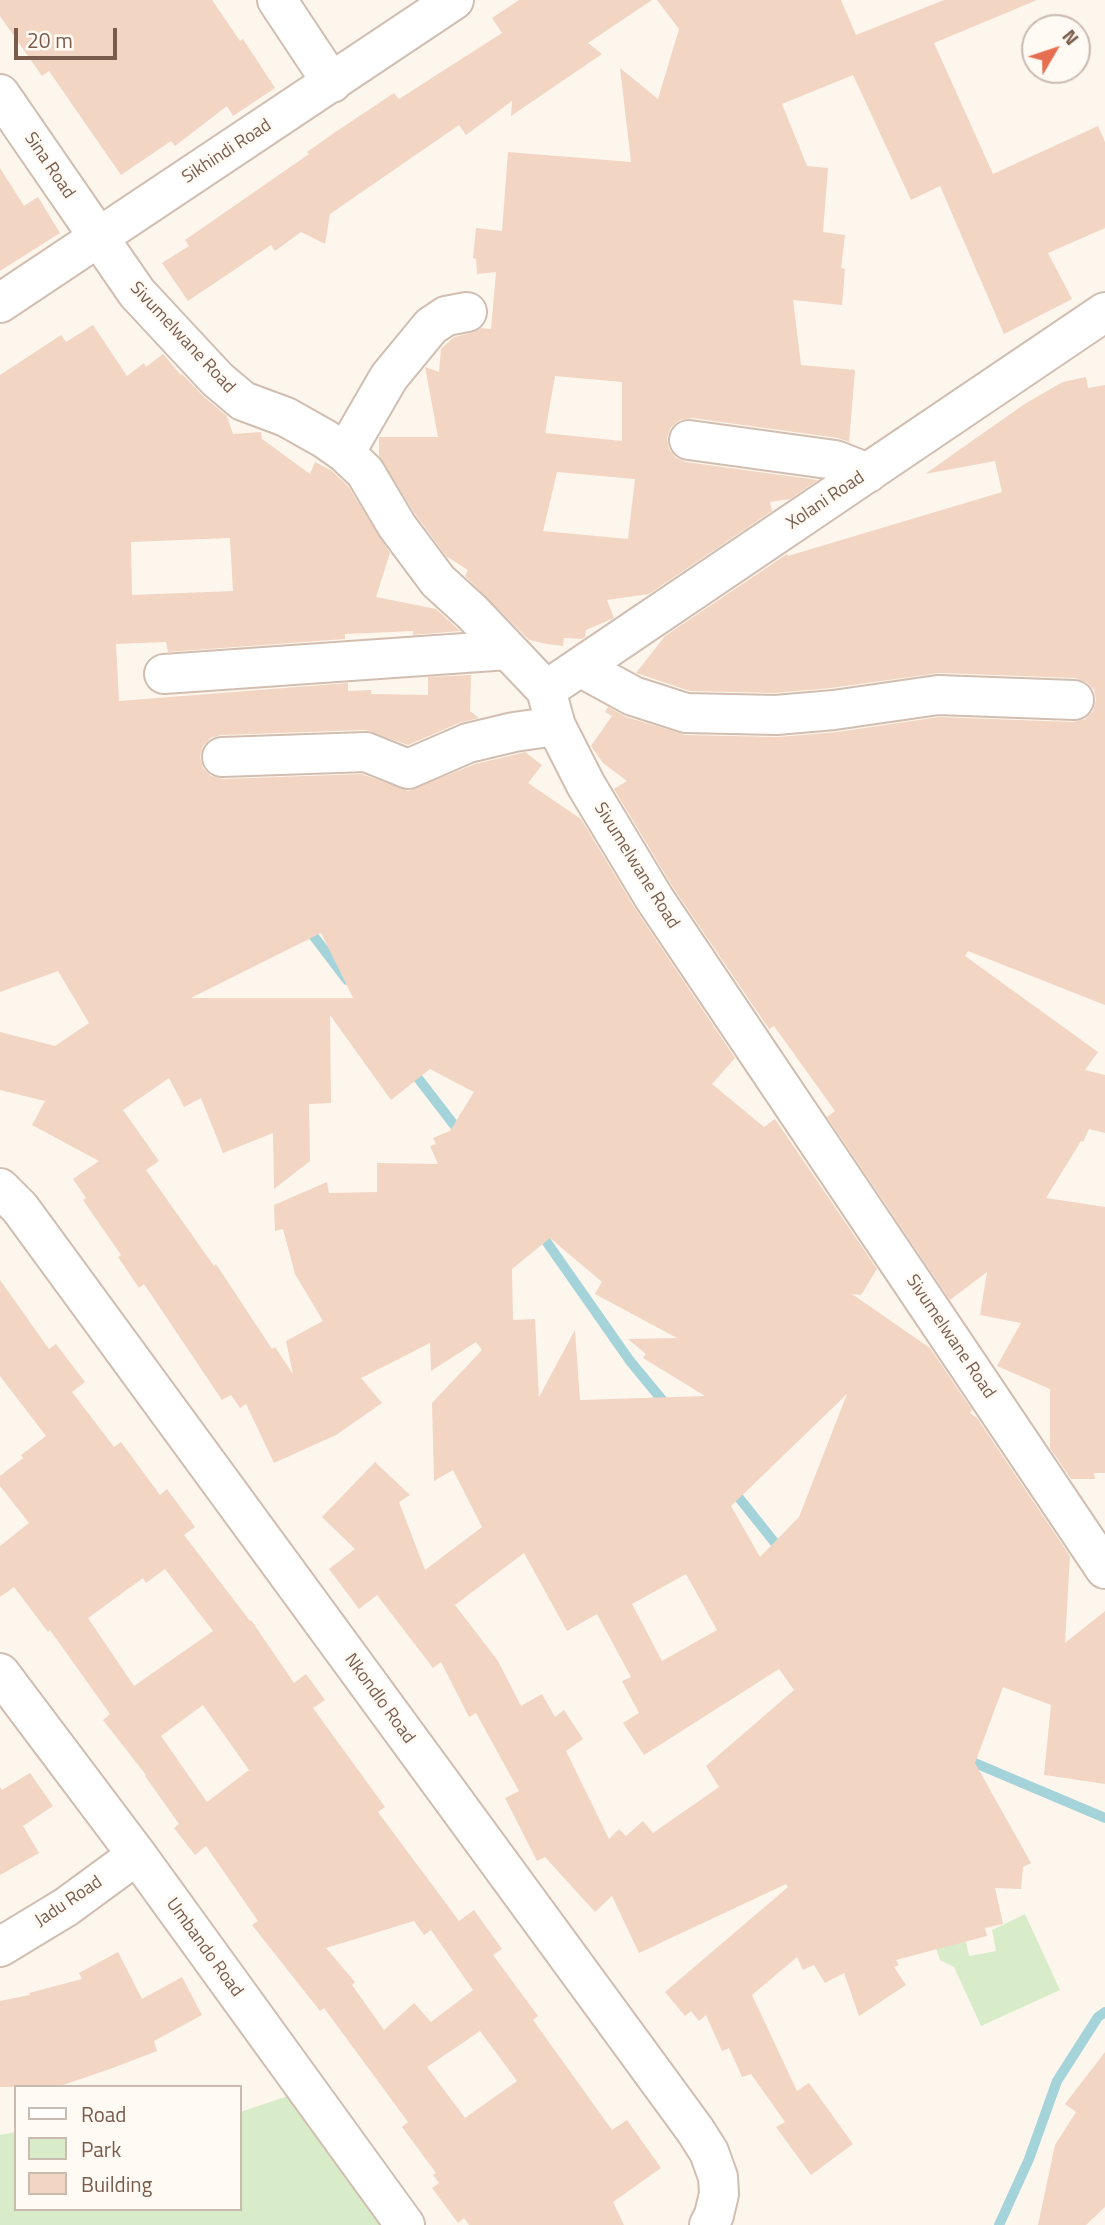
<!DOCTYPE html>
<style>
body{margin:0}
#map{position:relative;width:1105px;height:2225px;overflow:hidden;background:#fdf6ec;font-family:"Titillium Web",sans-serif}
canvas{display:block}
.legend{position:absolute;left:14px;top:2085px;width:228px;height:126px;box-sizing:border-box;background:#fffaf3;border:2px solid #cabbb1;margin:0;padding:9px 12px;list-style:none;font-size:21px;color:#7a5c4d}
.legend li{display:flex;align-items:center;gap:14px;height:35px}
.legend b{width:35px;border:2px solid #cabbb1}
.north{position:absolute;left:1021px;top:14px;width:70px;height:70px;box-sizing:border-box;background:#fffaf3;border:2px solid #cabbb1;border-radius:50%;rotate:51deg;font-size:19px;font-weight:700;line-height:28px;text-align:center;color:#7a5c4d}
.north::after{content:'';display:block;margin:auto;width:24px;height:32px;background:#e76f51;clip-path:polygon(50% 0,100% 100%,50% 72%,0 100%)}
.scale{position:absolute;left:14px;top:28px;width:103px;height:32px;box-sizing:border-box;border:4px solid #7a5c4d;border-top:0;padding-left:9px;font-size:21px;line-height:24px;white-space:nowrap;color:#7a5c4d;-webkit-text-stroke:5px #fffaf3;paint-order:stroke}
</style>
<div id="map">
<canvas width="1105" height="2225"></canvas>
<ul class="legend">
<li><b style="height:9px;background:#fff"></b>Road</li>
<li><b style="height:19px;background:#d8ecc9"></b>Park</li>
<li><b style="height:19px;background:#f3d5c3"></b>Building</li>
</ul>
<div class="north">N</div>
<div class="scale">20 m</div>
</div>
<script>
const context = document.querySelector('canvas').getContext('2d');
context.lineJoin = 'round';
function fill(path, color) { context.fillStyle = color; context.fill(path, 'evenodd'); }
const poly = rows => new Path2D(rows.map(r => 'M' + r).join(''));
function strokePath(path, color, width, dash) { context.strokeStyle = color; context.lineWidth = width; context.lineCap = dash ? 'butt' : 'round'; context.setLineDash(dash || []); context.stroke(path); }
function label(font, color, halo, rows, align = 'center') {
  context.font = font + ' "Titillium Web",sans-serif'; context.lineWidth = 5; context.setLineDash([]); context.textBaseline = 'middle'; context.strokeStyle = halo; context.fillStyle = color; for (const [text, x, y, turn = 0] of rows) {
    context.save(); context.translate(x, y); context.rotate((+turn || 0) * Math.PI / 180); context.textAlign = isNaN(turn) ? turn : align; if (halo) context.strokeText(text, 0, 0); context.fillText(text, 0, 0); context.restore();
  }
}
fill(poly([
 [1025,1914,1060,1990,981,2026,954,1967,940,1960,936,1948,964,1932,969,1956,996,1951,992,1930],
 [288,2096,381,2225,0,2225,0,2135,16,2132,16,2209,240,2209,240,2112]
]), '#d8ecc9');
strokePath(poly([
 [306,926,347,980],
 [411,1069,461,1134],
 [539,1231,630,1361,668,1407],
 [732,1489,783,1553],
 [963,1758,1105,1818],
 [999,2225,1029,2159,1057,2081,1098,2017,1105,2012]
]), '#a5d3da', 10);
fill(poly([
 [0,0,212,0,240,41,243,39,275,88,233,116,227,106,175,146,171,141,121,175,49,71,42,76,0,16],
 [519,0,652,0,588,43,602,54,511,116,512,101,466,135,459,125,330,214,325,244,301,232,275,251,271,245,188,301,162,263,189,246,185,240,309,154,307,152,334,133,394,93,399,99,502,33,492,18],
 [657,0,841,0,856,35,944,0,1037,0,934,43,993,174,1098,126,1105,142,1105,228,1048,253,1072,299,1004,334,940,186,911,200,853,75,782,104,807,166,828,168,823,232,845,235,841,268,845,269,842,305,793,300,801,365,855,370,849,442,838,438,692,418,680,420,671,427,667,438,669,449,676,458,686,462,818,480,790,499,770,502,772,511,649,594,607,600,614,618,586,630,585,637,582,639,564,638,563,646,547,644,529,640,465,576,468,570,446,556,415,514,379,456,379,437,438,437,425,367,439,372,441,349,454,337,471,333,481,328,491,329,496,272,477,274,476,259,473,258,476,228,502,231,508,152,631,162,620,68,658,99,679,29],
 [555,376,622,382,622,441,545,433],
 [557,472,635,479,628,539,543,531],
 [0,168,24,206,38,197,60,233,0,271],
 [93,325,127,376,144,363,146,367,163,354,181,375,182,374,203,396,227,416,233,434,261,432,262,439,310,474,315,462,332,471,348,486,390,553,376,597,436,609,460,631,413,635,413,631,345,634,345,639,168,652,166,642,116,644,119,701,348,683,348,691,371,690,371,694,428,695,428,677,471,675,470,711,479,718,459,723,408,745,365,730,221,735,211,738,203,746,200,757,203,768,211,776,223,779,362,774,408,791,475,764,518,754,525,752,542,765,528,783,581,819,636,910,735,1058,712,1084,764,1127,775,1119,877,1269,861,1295,852,1294,930,1348,972,1410,970,1413,977,1418,1070,1556,1065,1643,1105,1611,1105,1784,1044,1775,1051,1705,1003,1687,975,1763,1031,1863,1023,1867,1021,1889,995,1888,1003,1924,985,1928,987,1936,896,1960,899,1965,894,1967,906,1985,859,2016,844,1973,825,1983,814,1965,803,1970,797,1957,752,1995,797,2091,809,2083,853,2144,811,2175,776,2127,785,2122,751,2074,742,2077,729,2048,722,2051,706,2015,699,2021,691,2011,685,2016,665,1992,788,1887,786,1884,639,1953,612,1896,595,1912,545,1857,537,1861,505,1798,519,1791,476,1713,469,1717,441,1662,433,1668,377,1595,359,1609,329,1569,355,1549,322,1517,375,1462,410,1495,399,1502,425,1570,482,1527,453,1470,434,1481,432,1403,482,1350,476,1342,431,1371,430,1343,361,1378,382,1403,336,1435,274,1463,246,1404,240,1408,231,1395,222,1400,144,1284,139,1288,118,1257,121,1255,83,1200,86,1198,73,1179,99,1161,32,1125,45,1101,0,1090,0,1032,55,1046,89,1023,58,971,0,992,0,375,61,335,66,342],
 [230,538,233,591,132,595,131,542],
 [321,933,353,998,191,998],
 [330,1015,391,1100,430,1069,474,1092,450,1131,433,1138,436,1144,430,1146,438,1164,377,1163,377,1192,329,1193,327,1182,274,1205,275,1231,283,1229,295,1274,323,1321,286,1341,293,1374,275,1347,272,1349,216,1264,214,1266,146,1170,159,1161,123,1110,169,1078,184,1107,201,1098,223,1153,273,1133,274,1189,310,1161,309,1104,331,1103],
 [550,1238,602,1282,595,1294,677,1338,628,1339,646,1354,643,1358,705,1396,580,1400,575,1330,539,1397,535,1319,513,1320,512,1269],
 [847,1394,799,1517,760,1557,731,1506],
 [524,1553,567,1631,597,1614,631,1677,622,1681,639,1713,623,1723,644,1755,779,1669,794,1690,706,1766,719,1787,653,1833,643,1821,626,1836,619,1829,609,1839,566,1751,583,1739,564,1710,555,1717,542,1694,521,1706,498,1661,455,1605],
 [686,1574,717,1630,662,1661,632,1604],
 [1086,377,1088,388,1105,385,1105,1005,968,951,965,956,1098,1052,1085,1070,1105,1075,1105,1133,1089,1129,1083,1142,1081,1141,1046,1198,1105,1207,1105,1473,1094,1473,1095,1479,1071,1479,1050,1448,1050,1389,997,1366,1021,1323,980,1315,987,1272,950,1300,827,1117,835,1111,774,1026,769,1029,672,886,614,789,627,781,603,763,591,746,612,716,605,712,608,707,626,717,686,735,778,737,837,732,939,717,1073,722,1085,719,1093,711,1096,700,1094,690,1086,682,1075,678,939,673,831,688,775,693,690,691,636,673,665,636,787,554,788,556,1002,492,995,461,925,474,1026,403,1063,382],
 [0,1280,49,1349,56,1344,85,1382,72,1392,114,1447,121,1442,160,1495,167,1489,195,1527,184,1535,250,1621,251,1620,294,1683,306,1674,325,1700,313,1708,385,1807,378,1812,459,1921,474,1910,502,1949,493,1955,538,2016,533,2020,612,2130,627,2120,661,2168,613,2202,624,2225,469,2225,464,2218,458,2223,432,2188,439,2183,433,2175,436,2173,402,2127,408,2122,324,2008,320,2011,252,1925,258,1921,206,1846,195,1855,174,1828,179,1824,145,1776,146,1775,103,1720,110,1714,50,1630,48,1632,14,1587,0,1597,0,1546,29,1523,0,1486,0,1476,23,1458,21,1455,46,1436,0,1376],
 [165,1569,213,1631,134,1686,88,1618,143,1578,146,1583],
 [203,1705,249,1770,207,1802,161,1736],
 [414,1921,424,1935,431,1930,473,1990,431,2022,414,2003,384,2030,352,1985,355,1982,326,1948],
 [480,2031,517,2081,465,2118,427,2067],
 [30,1773,53,1806,23,1826,39,1853,0,1875,0,1787,2,1790],
 [118,1952,142,1999,182,1977,202,2015,154,2041,157,2051,110,2069,57,2087,0,2087,0,2001,30,1995,29,1993,82,1979,79,1973],
 [1105,2052,1105,2207,1086,2225,1038,2225,1055,2145,1076,2112,1065,2104]
]), '#f3d5c3');
const minor = poly([
 [277,0,332,83],
 [0,94,137,293,217,379,243,401,286,417,325,439,345,453,365,472,397,526,438,581,472,612,546,690,556,726,586,785,654,898,1105,1569],
 [0,303,454,0],
 [689,440,835,460,868,473],
 [345,453,389,377,431,326,446,316,467,312],
 [580,667,633,696,686,713,776,715,834,710,938,695,1074,700],
 [164,674,508,650],
 [546,690,1105,312],
 [222,757,366,752,408,769,468,743,514,732,556,726],
 [0,1188,20,1208,695,2130,709,2152,718,2177,719,2194,714,2215,709,2225],
 [0,1673,137,1855,405,2225],
 [0,1947,66,1907,137,1855]
]);
strokePath(minor, '#d1beb0', 42);
strokePath(minor, '#fff', 38);
label('18px', '#7a5c4d', '#fffaf3', [
 ["Sikhindi Road",227,152,-33],
 ["Sina Road",49,166,56],
 ["Sivumelwane Road",182,338,47],
 ["Xolani Road",826,501,-34],
 ["Sivumelwane Road",636,866,58],
 ["Sivumelwane Road",950,1337,56],
 ["Nkondlo Road",379,1699,54],
 ["Jadu Road",69,1902,-34],
 ["Umbando Road",204,1948,54]
]);
</script>
